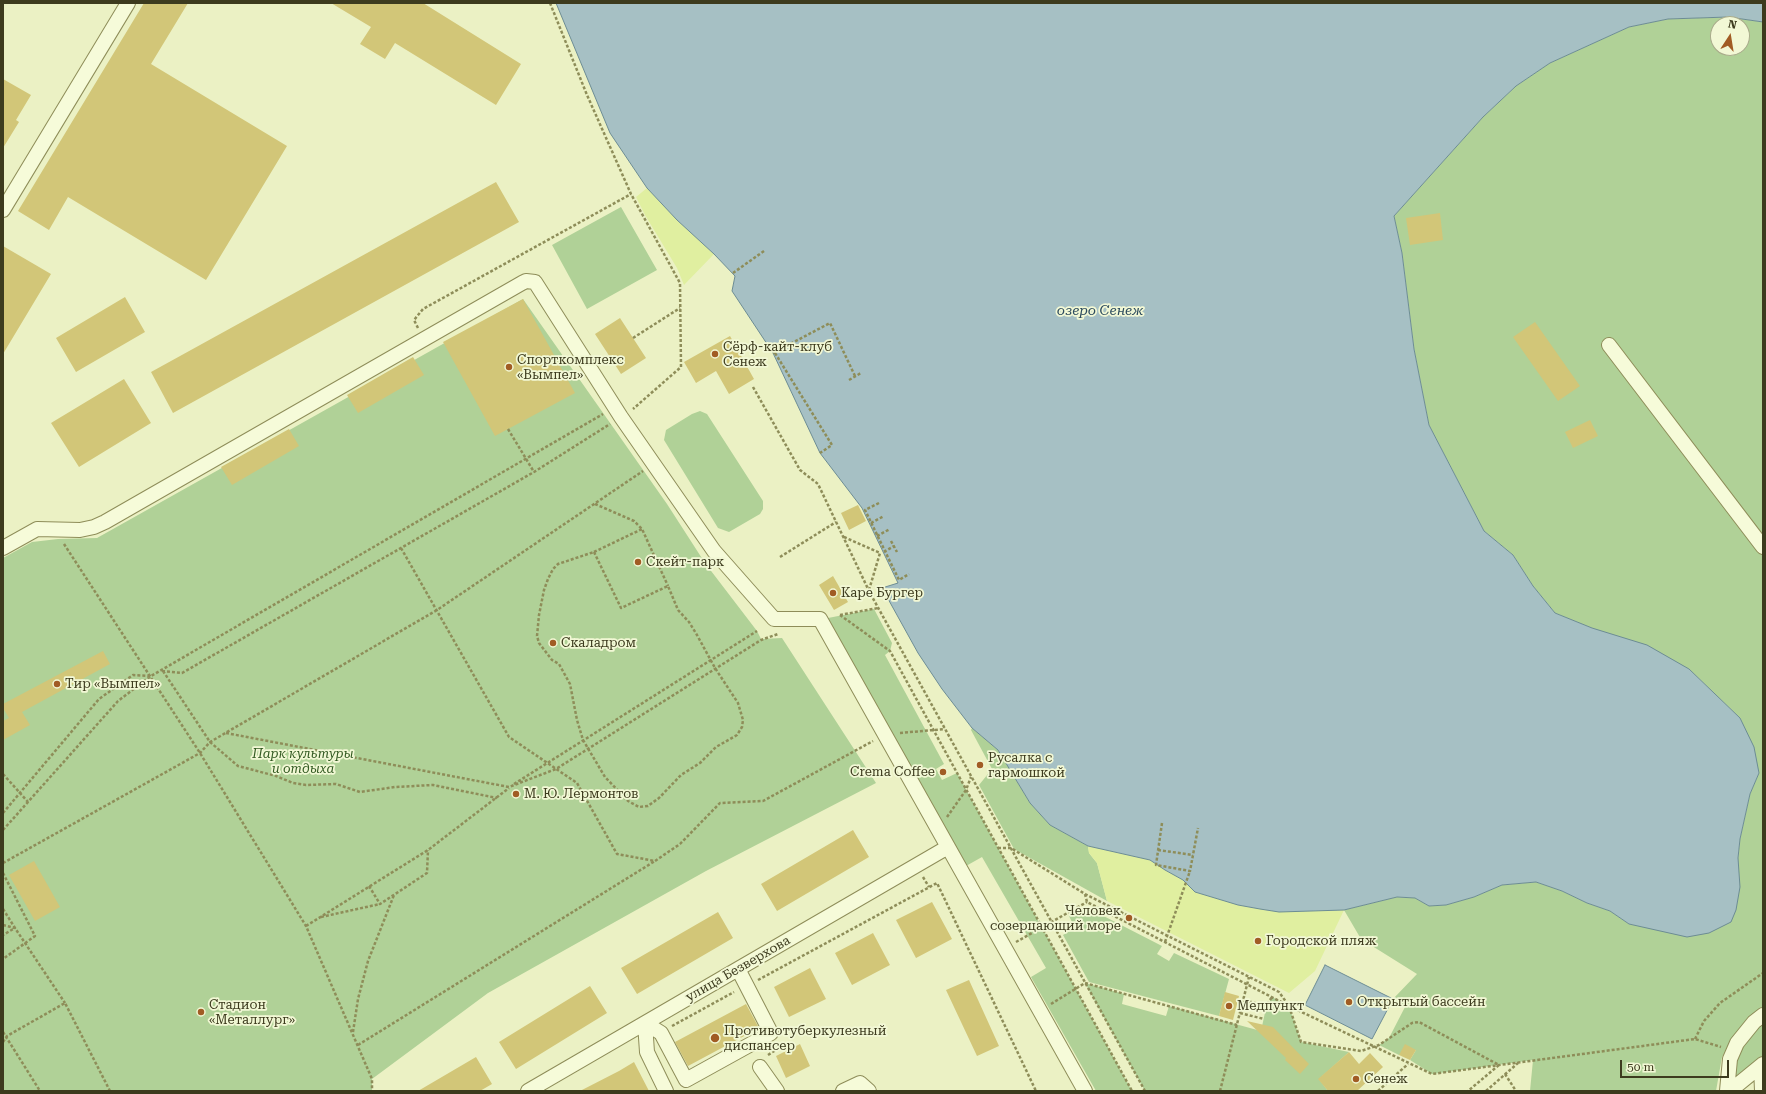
<!DOCTYPE html>
<meta charset="utf-8">
<style>
body{margin:0}
#map{position:relative;width:1766px;height:1094px;overflow:hidden;background:#ebf1c4;font-family:"Roboto Serif",serif}
canvas{display:block}
.frame{position:absolute;inset:0;border:4px solid #3d3b1e;pointer-events:none}
.north{position:absolute;left:1710px;top:16px;width:40px;height:40px;box-sizing:border-box;background:#f2f8d5;border:1px solid #aaac8c;border-radius:50%;rotate:12deg;font-size:11px;font-weight:700;line-height:16px;text-align:center;color:#3d3b1e}
.north::after{content:'';display:block;margin:auto;width:14px;height:18px;background:#a15c24;clip-path:polygon(50% 0,100% 100%,50% 72%,0 100%)}
.scale{position:absolute;left:1620px;top:1060px;width:109px;height:18px;box-sizing:border-box;border:2px solid #3d3b1e;border-top:0;padding-left:5px;font-size:12px;line-height:14px;white-space:nowrap;color:#3d3b1e;-webkit-text-stroke:3px #f2f8d5;paint-order:stroke}
</style>
<div id="map">
<canvas width="1766" height="1094"></canvas>
<div class="frame"></div>
<div class="north">N</div>
<div class="scale">50 m</div>
</div>
<script>
const context = document.querySelector('canvas').getContext('2d');
context.lineJoin = 'round';
function fill(path, color) { context.fillStyle = color; context.fill(path, 'evenodd'); }
const poly = rows => new Path2D(rows.map(r => 'M' + r).join(''));
function strokePath(path, color, width, dash) { context.strokeStyle = color; context.lineWidth = width; context.lineCap = dash ? 'butt' : 'round'; context.setLineDash(dash || []); context.stroke(path); }
function label(font, color, halo, rows, align = 'center') {
  context.font = font + ' "Roboto Serif",serif'; context.lineWidth = 3.5; context.setLineDash([]); context.textBaseline = 'middle'; context.strokeStyle = halo; context.fillStyle = color; for (const [text, x, y, turn = 0] of rows) {
    context.save(); context.translate(x, y); context.rotate((+turn || 0) * Math.PI / 180); context.textAlign = isNaN(turn) ? turn : align; if (halo) context.strokeText(text, 0, 0); context.fillText(text, 0, 0); context.restore();
  }
}
fill(poly([
 [1728,17,1763,22,1763,1008,1748,1020,1732,1038,1722,1057,1716,1091,1530,1091,1533,1060,1432,1074,1410,1060,1416,1050,1399,1055,1379,1045,1389,1038,1405,1007,1393,999,1417,974,1361,939,1344,910,1397,897,1415,898,1429,906,1446,905,1474,897,1502,885,1536,882,1562,891,1587,903,1610,911,1629,924,1653,928,1738,858,1740,839,1750,794,1759,773,1740,718,1689,669,1555,613,1533,586,1513,555,1484,531,1429,425,1414,349,1402,253,1394,216,1483,117,1516,86,1550,63,1629,27,1668,19],
 [1718,24,1742,24,1742,48,1718,48],
 [621,207,657,270,587,309,552,245],
 [523,299,667,504,705,563,757,631,761,639,782,638,876,783,706,871,488,993,372,1079,372,1091,3,1091,3,558,32,542,58,539,97,538],
 [700,411,707,414,763,501,763,509,760,514,729,532,718,528,664,440,666,430,692,414],
 [874,609,892,643,890,651,885,655,944,764,936,769,942,780,957,773,1132,1091,1096,1091,1031,977,1046,968,982,857,966,866,853,668,828,618],
 [972,728,998,750,1030,803,1050,825,1088,846,1089,853,1097,863,1107,901,1014,849,979,785,992,769,971,730],
 [1086,907,1162,946,1157,954,1169,961,1174,953,1229,979,1219,1016,1089,982,1063,935,1075,928,1069,916],
 [1085,983,1124,994,1122,1004,1166,1016,1169,1006,1261,1031,1266,1008,1272,997,1289,1006,1301,1042,1349,1052,1319,1079,1328,1091,1145,1091],
 [1763,1022,1763,1060,1732,1085,1738,1049]
]), '#b0d197');
fill(poly([
 [647,188,677,220,714,254,684,285,677,268,645,215,636,197],
 [1088,846,1150,860,1165,870,1183,880,1195,892,1238,905,1279,912,1344,910,1315,971,1289,993,1107,901,1097,863,1089,853]
]), '#e0efa0');
const water = poly([
 [556,3,1763,3,1763,22,1728,17,1668,19,1629,27,1550,63,1516,86,1483,117,1394,216,1402,253,1414,349,1429,425,1484,531,1513,555,1533,586,1555,613,1592,628,1647,645,1689,669,1740,718,1754,747,1759,773,1750,794,1740,839,1738,858,1740,887,1736,910,1731,922,1709,933,1687,937,1629,924,1610,911,1587,903,1562,891,1536,882,1502,885,1474,897,1446,905,1429,906,1415,898,1397,897,1344,910,1279,912,1260,909,1238,905,1195,892,1183,880,1165,870,1150,860,1088,846,1050,825,1030,803,998,750,972,728,942,689,918,653,882,588,898,583,862,508,820,453,773,353,732,291,735,276,714,254,677,220,647,188,610,133,556,3],
 [1325,965,1393,999,1372,1039,1305,1005,1325,965]
]);
fill(water, '#a6c0c4');
strokePath(water, '#6c8c94', 1);
fill(poly([
 [144,3,188,3,151,64,287,146,206,280,68,197,49,230,18,211],
 [331,3,423,3,521,64,496,105,395,43,385,59,360,44,371,27],
 [3,79,31,95,16,120,19,122,3,148],
 [496,182,519,222,173,413,151,372],
 [1440,213,1443,240,1410,245,1406,218],
 [3,246,51,274,3,354],
 [125,297,145,332,76,372,56,338],
 [523,299,575,393,495,436,443,342],
 [620,318,646,358,621,374,595,334],
 [1535,322,1580,386,1558,401,1513,337],
 [730,336,754,379,729,394,716,371,696,383,684,362],
 [413,357,424,375,358,413,347,395],
 [124,379,151,423,79,467,51,423],
 [1590,420,1598,436,1573,448,1565,432],
 [289,429,299,446,232,485,221,467],
 [858,505,866,521,849,530,841,513],
 [833,576,848,602,834,610,819,585],
 [103,651,110,664,22,712,30,725,3,740,3,721,9,718,3,708,3,704],
 [853,830,869,857,777,911,761,884],
 [34,861,60,907,35,921,9,875],
 [932,902,952,939,916,958,896,920],
 [718,912,733,938,637,994,621,968],
 [873,933,890,965,852,985,835,953],
 [810,968,826,999,789,1017,774,987],
 [969,980,999,1046,977,1056,946,990],
 [590,986,607,1013,516,1069,499,1042],
 [1225,992,1239,996,1233,1020,1219,1016],
 [746,1004,759,1028,688,1066,675,1042],
 [1247,1021,1273,1027,1309,1064,1300,1074,1285,1060,1286,1058],
 [800,1044,810,1066,786,1078,776,1056],
 [1405,1044,1416,1050,1410,1060,1399,1055],
 [1349,1052,1359,1064,1370,1053,1383,1067,1357,1091,1328,1091,1318,1079],
 [476,1057,492,1084,480,1091,418,1091],
 [634,1062,649,1091,580,1091,619,1071]
]), '#d2c678');
const minor = poly([
 [3,210,128,3],
 [1609,345,1763,547],
 [3,548,37,529,80,530,94,527,105,522,522,283,526,281,535,282,621,417,714,551,774,619,820,619,1085,1091],
 [645,1023,661,1033,686,1080,771,1033,738,969],
 [645,1023,647,1052,666,1091],
 [1761,1066,1762,1091],
 [760,1067,777,1091],
 [528,1091,948,847],
 [843,1091,860,1083,869,1091],
 [1727,1091,1730,1059,1737,1043,1754,1022,1763,1015],
 [1730,1091,1763,1064]
]);
strokePath(minor, '#8e8d59', 16);
strokePath(poly([
 [550,3,587,95,631,194,680,283,681,367,633,409],
 [733,273,764,251],
 [418,328,414,320,423,309,631,194],
 [633,338,680,308],
 [773,353,830,323,855,376],
 [775,353,832,445,820,453],
 [849,380,861,373],
 [753,387,800,470,818,484,870,593,1145,1091],
 [508,429,534,472],
 [879,503,865,510,899,580,909,574],
 [595,504,634,521,642,529,668,586],
 [871,523,884,516],
 [877,536,890,529],
 [844,537,880,553,869,590],
 [891,541,897,552],
 [64,544,200,753,306,926,372,1079,372,1091],
 [401,548,509,737,577,783,617,854,655,861,680,844,720,803,763,801,873,741],
 [594,552,621,608,668,586,678,610,689,622,697,635,715,668,738,703,743,720,742,727,737,735,716,747,700,763,681,775,659,798,648,806,639,807,628,801,605,777,583,740,577,720,570,684,559,664,552,660,539,643,537,636,539,615,544,590,548,579,553,569,558,564,594,552],
 [594,552,642,529],
 [884,552,894,546],
 [780,557,836,522],
 [840,615,890,651,1132,1091],
 [840,615,878,608],
 [162,671,182,673,534,472,610,424],
 [163,671,210,742,238,766,276,776,293,783,306,785,336,784,360,792,395,787,433,785,497,798],
 [226,733,509,787,556,769,761,640,778,634],
 [900,733,945,729],
 [3,774,28,802],
 [514,784,757,631],
 [3,813,99,699,133,675,151,676],
 [947,817,966,790,971,777],
 [1162,823,1156,865,1190,871,1198,828],
 [3,830,118,701,151,676,603,414],
 [998,848,1011,848,1085,894,1279,992,1289,1006,1301,1042,1361,1051,1379,1045,1412,1023,1419,1022,1499,1065,1468,1091],
 [1158,850,1193,855],
 [3,863,200,753,210,742,437,610,643,471],
 [3,873,35,936,3,959],
 [923,877,929,887],
 [369,886,380,904,427,873,428,850],
 [1085,894,1087,902,1289,1006,1432,1074,1695,1039,1721,1047],
 [3,909,15,928,3,935],
 [321,917,380,904],
 [3,925,15,928,65,1003],
 [306,926,428,850,509,788],
 [1016,942,1087,902],
 [1165,942,1190,871],
 [758,980,937,883,1036,1091],
 [1244,1000,1266,1006,1272,997],
 [1051,1004,1085,983,1237,1025],
 [1240,1013,1264,1019],
 [672,1026,734,992],
 [3,1032,40,1091],
 [353,1032,358,999,368,961,394,895],
 [1695,1039,1704,1021,1720,1003,1763,973],
 [3,1042,7,1036,65,1003,110,1091],
 [358,1045,655,861],
 [768,1055,779,1048,777,1045],
 [1505,1074,1516,1091],
 [1220,1091,1249,977],
 [1378,1091,1408,1064],
 [1486,1091,1518,1063]
]), '#8e8d59', 2.5, [3, 2]);
strokePath(minor, '#f6fbd9', 14);
for (const [x, y, r, color] of [
 [715,354,4,"#a15c24"],
 [509,367,4,"#a15c24"],
 [638,562,4,"#a15c24"],
 [833,593,4,"#a15c24"],
 [553,643,4,"#a15c24"],
 [57,684,4,"#a15c24"],
 [980,765,4,"#a15c24"],
 [943,772,4,"#a15c24"],
 [516,794,4,"#a15c24"],
 [1129,918,4,"#a15c24"],
 [1258,941,4,"#a15c24"],
 [1349,1002,4,"#a15c24"],
 [1229,1006,4,"#a15c24"],
 [201,1012,4,"#a15c24"],
 [715,1038,5,"#a15c24"],
 [1356,1079,4,"#a15c24"]
]) { const dot = new Path2D(); dot.arc(x, y, r, 0, 2 * Math.PI); context.fillStyle = color; context.fill(dot); strokePath(dot, '#f2f8d5', 1.5); }
label('13px', '#3d3b1e', '#f2f8d5', [
 ["Сёрф-кайт-клуб",723,347],
 ["Сенеж",723,362],
 ["Спорткомплекс",517,360],
 ["«Вымпел»",517,375],
 ["Скейт-парк",646,562],
 ["Каре Бургер",841,593],
 ["Скаладром",561,643],
 ["Тир «Вымпел»",65,684],
 ["Русалка с",988,758],
 ["гармошкой",988,773],
 ["Crema Coffee",935,772,"right"],
 ["М. Ю. Лермонтов",524,794],
 ["Человек",1121,911,"right"],
 ["созерцающий море",1121,926,"right"],
 ["Городской пляж",1266,941],
 ["Открытый бассейн",1357,1002],
 ["Стадион",209,1005],
 ["«Металлург»",209,1020],
 ["Медпункт",1237,1006],
 ["Противотуберкулезный",724,1031],
 ["диспансер",724,1046],
 ["Сенеж",1364,1079]
], 'left');
label('italic 13px', '#345b23', '#f2f8d5', [
 ["Парк культуры",303,754],
 ["и отдыха",303,769]
]);
label('13px', '#3d3b1e', '#f2f8d5', [
 ["улица Безверхова",738,969,-30]
]);
label('italic 14px', '#2c4b5e', '#f2f8d5', [
 ["озеро Сенеж",1100,311]
]);
</script>
